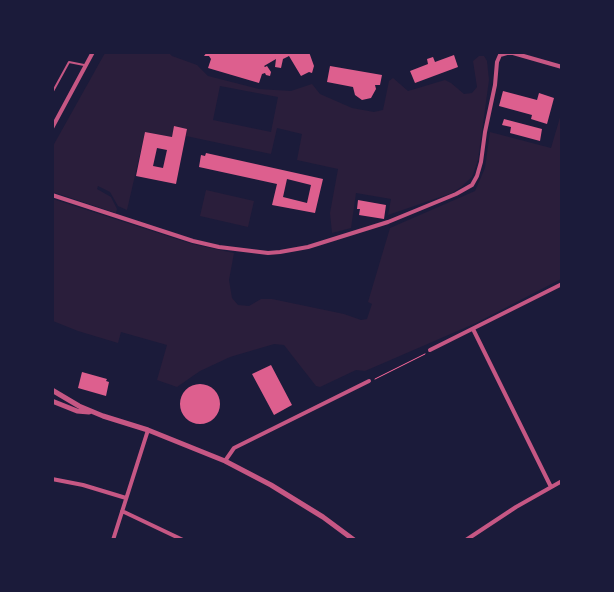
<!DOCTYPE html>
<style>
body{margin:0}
#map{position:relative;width:614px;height:592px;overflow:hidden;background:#1b1b3a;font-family:Cabin,sans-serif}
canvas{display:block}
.frame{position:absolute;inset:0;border:54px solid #1b1b3a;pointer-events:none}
</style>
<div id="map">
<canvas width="614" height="592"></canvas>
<div class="frame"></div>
</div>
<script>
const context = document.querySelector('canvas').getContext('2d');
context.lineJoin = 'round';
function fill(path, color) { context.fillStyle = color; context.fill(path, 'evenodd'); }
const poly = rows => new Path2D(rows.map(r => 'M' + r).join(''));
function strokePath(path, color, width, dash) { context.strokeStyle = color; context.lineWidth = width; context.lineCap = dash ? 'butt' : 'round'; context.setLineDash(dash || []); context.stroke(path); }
fill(poly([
 [105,53,169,53,172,56,197,65,208,76,259,89,291,91,312,84,320,94,352,108,374,112,383,110,389,81,393,78,408,91,445,80,451,83,464,94,472,93,477,87,473,61,479,56,484,56,487,61,489,80,478,160,472,177,461,187,452,193,388,215,391,199,356,193,351,228,332,233,330,213,338,169,297,160,302,134,277,128,271,154,186,136,187,129,175,126,172,137,145,132,127,210,118,206,110,192,98,186,97,189,111,197,117,209,116,213,53,192,53,146],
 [220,86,278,97,271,132,213,120],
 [561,114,561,279,476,323,365,371,356,370,320,387,316,386,284,345,274,344,230,357,200,371,177,387,157,380,167,345,121,332,118,343,78,331,53,321,53,199,192,244,234,253,229,280,232,298,238,305,249,306,261,299,272,299,344,314,361,320,367,319,372,304,368,302,390,228,475,191,485,168,490,132,551,148],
 [206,190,254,201,248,227,200,216]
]), '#2a1e3b');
fill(poly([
 [207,52,309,52,314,66,312,73,309,72,301,76,289,56,283,59,281,68,275,67,276,59,264,66,265,67,267,66,271,72,270,76,266,75,265,73,262,74,259,83,208,68,211,59,209,56,204,56],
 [454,55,458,67,415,83,410,71,428,64,427,59,433,57,435,62],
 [330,66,382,75,380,85,375,85,376,89,371,98,362,100,355,95,353,87,327,82],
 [503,91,537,100,539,93,554,98,547,124,531,119,532,115,499,106],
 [504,119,542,129,540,141,510,133,511,127,502,125],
 [174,126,187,129,176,184,136,176,145,132,172,137],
 [157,148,167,150,163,168,153,166],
 [206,153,323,179,315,213,272,205,277,184,199,167,201,155,205,156],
 [287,179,311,185,307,203,283,197],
 [358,200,386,205,384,219,359,215,360,209,357,209],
 [271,365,292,405,274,415,252,374],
 [82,372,107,379,106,381,109,382,106,396,78,388],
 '180 404a20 20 0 1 1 40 0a20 20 0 1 1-40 0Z'
]), '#dd5f8e');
strokePath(poly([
 [375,379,425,354]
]), '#ff6b9d', 1);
strokePath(poly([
 [52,93,69,62,84,65]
]), '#c65784', 2);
strokePath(poly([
 [52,128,93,52],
 [52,195,193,241,219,247,268,253,280,252,308,247,388,222,456,194,472,185,477,176,481,162,485,132,495,85,497,62,500,55,507,53,513,53,562,67],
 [473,329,551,487],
 [430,350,562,284],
 [225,461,234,448,369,381],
 [52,479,83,485,126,498],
 [122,511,183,540],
 [113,540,148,430],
 [466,540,516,507,562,481]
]), '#c65784', 4);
strokePath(poly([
 [52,390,79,406,103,416,148,430,225,461,271,485,323,517,354,540],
 [52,401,77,411,89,412]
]), '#c65784', 5);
</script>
